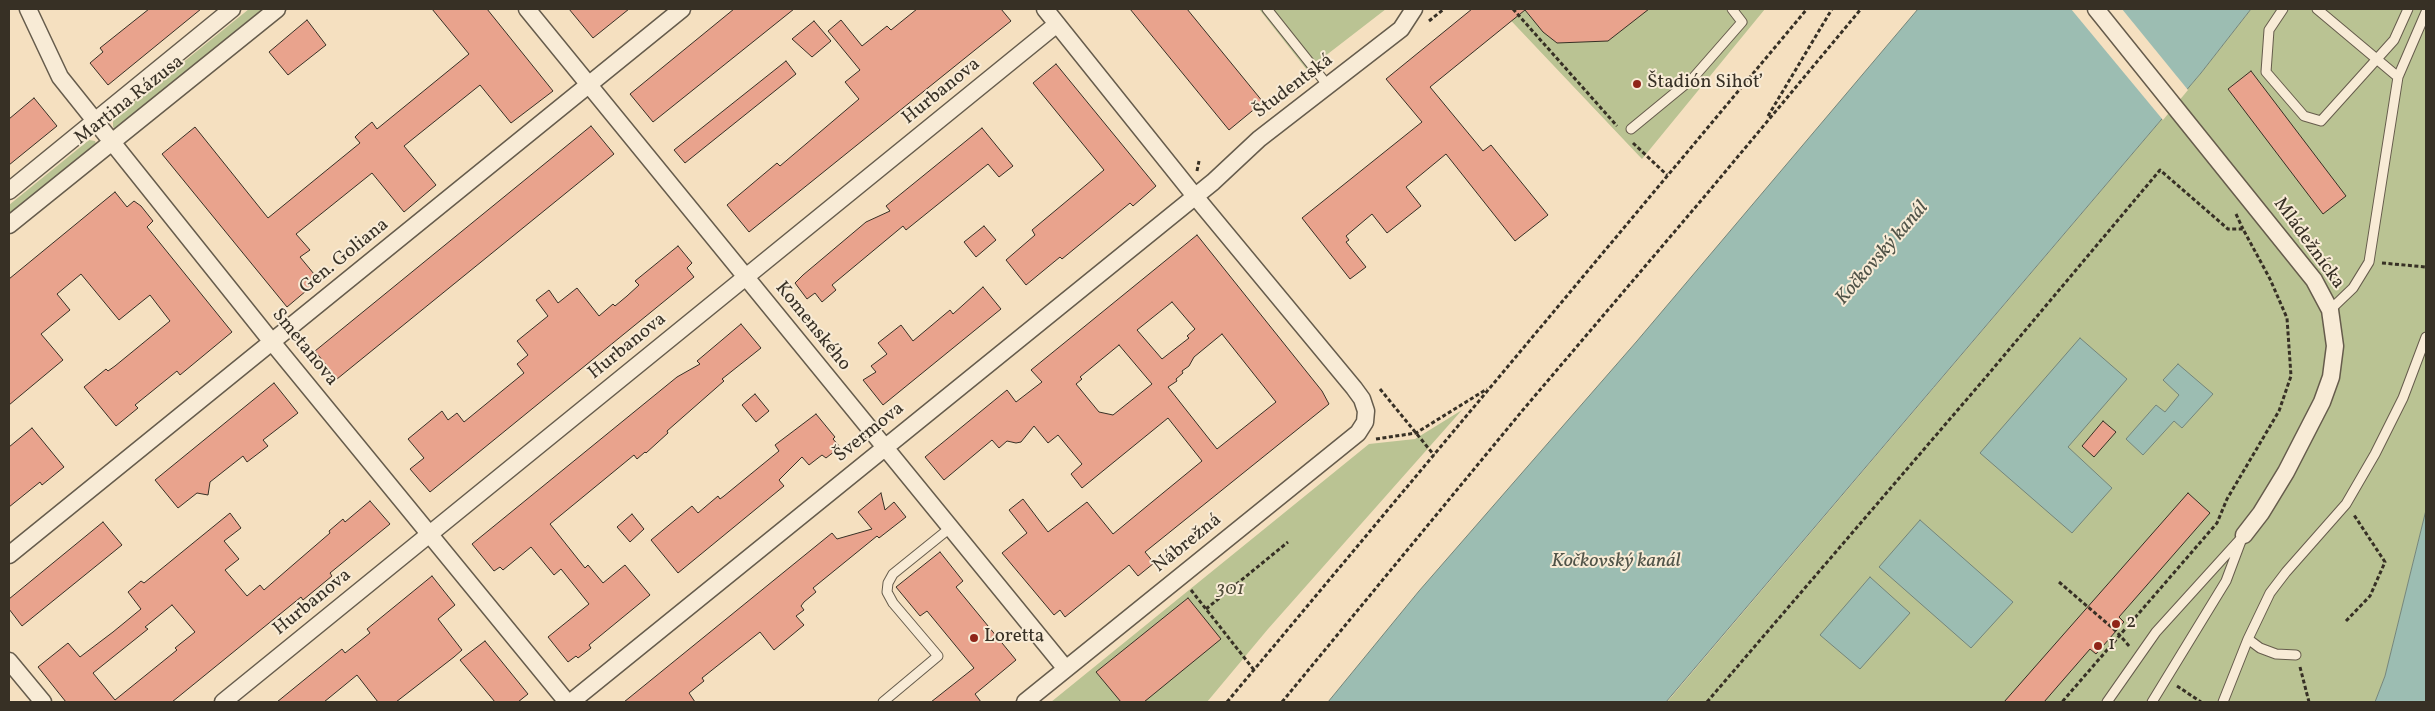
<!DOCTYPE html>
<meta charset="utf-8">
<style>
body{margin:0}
#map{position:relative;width:2435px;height:711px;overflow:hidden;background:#f5e0c0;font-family:Vollkorn,serif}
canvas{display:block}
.frame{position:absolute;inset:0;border:10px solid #373025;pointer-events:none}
</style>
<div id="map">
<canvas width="2435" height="711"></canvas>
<div class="frame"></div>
</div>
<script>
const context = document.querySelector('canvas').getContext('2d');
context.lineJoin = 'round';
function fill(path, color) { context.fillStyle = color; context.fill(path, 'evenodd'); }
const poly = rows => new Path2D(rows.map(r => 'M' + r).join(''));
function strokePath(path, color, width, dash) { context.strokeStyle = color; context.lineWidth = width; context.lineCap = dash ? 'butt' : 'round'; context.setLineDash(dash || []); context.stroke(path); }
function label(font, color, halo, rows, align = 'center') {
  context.font = font + ' Vollkorn,serif'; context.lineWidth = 4; context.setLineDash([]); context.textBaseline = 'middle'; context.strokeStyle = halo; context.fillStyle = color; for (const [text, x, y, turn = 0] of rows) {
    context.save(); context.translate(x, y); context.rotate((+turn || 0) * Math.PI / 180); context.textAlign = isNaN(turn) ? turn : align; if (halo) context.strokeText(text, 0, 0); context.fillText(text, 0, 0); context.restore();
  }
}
fill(poly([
 [249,9,267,9,115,129,113,127,113,119],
 [1259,9,1386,9,1307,70],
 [1500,9,1765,9,1642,159],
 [2251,9,2426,9,2426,510,2385,676,2375,702,1667,702,2201,73],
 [89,140,95,141,97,146,9,220,9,205],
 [1462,410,1268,629,1207,702,1051,702,1369,444,1415,439]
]), '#bac393');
const water = poly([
 [1918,9,2251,9,2201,73,1666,702,1328,702,1419,591,1637,341,1918,9],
 [2080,338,2127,379,2068,447,2112,488,2072,533,1980,453,2080,338],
 [2178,364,2213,394,2182,428,2174,421,2143,455,2126,439,2156,405,2165,412,2179,395,2163,380,2178,364],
 [2426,510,2426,702,2375,702,2385,676,2426,510],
 [1920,520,2013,602,1971,648,1879,567,1920,520],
 [1870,577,1910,613,1860,669,1820,635,1870,577]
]);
fill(water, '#9cbdb2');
strokePath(water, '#74857a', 1);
fill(poly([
 [2071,9,2122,9,2188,90,2163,120]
]), '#f5e0c0');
const building = poly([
 [149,9,201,9,108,85,90,63,103,52,100,48,149,9],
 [432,9,487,9,553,91,511,123,480,85,404,146,436,185,404,212,372,173,296,234,310,250,300,257,319,280,287,307,162,154,195,127,268,218,360,143,355,137,359,133,372,122,377,129,469,54,432,9],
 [569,9,629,9,593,38,569,9],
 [734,9,794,9,653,122,630,94,734,9],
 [917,9,1001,9,1011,21,749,232,727,205,777,163,780,166,859,99,845,82,860,70,828,31,841,20,862,46,887,26,891,30,917,9],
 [1130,9,1187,9,1263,102,1229,130,1130,9],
 [1472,9,1649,9,1608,41,1557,43,1543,32,1525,10,1430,87,1483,151,1491,145,1548,215,1515,241,1446,154,1406,187,1421,206,1387,233,1372,214,1346,236,1349,240,1346,242,1366,267,1350,279,1302,218,1422,122,1386,79,1472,9],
 [307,20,326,45,288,75,269,52,307,20],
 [814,21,831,41,812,57,792,39,814,21],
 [786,61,796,74,685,163,674,150,786,61],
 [1056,64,1156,186,1133,206,1130,203,1062,259,1060,257,1026,285,1006,260,1035,235,1032,230,1104,170,1033,83,1056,64],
 [2251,71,2346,196,2323,214,2228,89,2251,71],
 [34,98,57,126,9,165,9,119,34,98],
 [591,126,614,154,337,379,315,351,591,126],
 [982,128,1013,166,999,177,988,164,906,230,903,226,832,285,836,290,822,302,815,293,807,299,795,283,803,275,866,222,890,211,886,206,982,128],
 [115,192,127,207,134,201,141,206,153,221,147,227,232,332,180,375,177,371,135,405,138,408,116,426,84,387,106,369,108,371,115,366,170,321,150,295,119,320,81,274,57,294,70,310,41,334,63,360,9,405,9,279,115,192],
 [984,226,996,240,976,257,964,242,984,226],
 [1197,235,1322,391,1329,404,1145,552,1154,563,1138,576,1129,565,1065,617,1060,610,1054,615,1002,553,1027,533,1009,510,1023,499,1048,532,1087,502,1113,534,1202,461,1168,418,1082,488,1071,474,1082,464,1058,435,1048,443,1034,426,1021,442,1016,443,1007,441,999,448,992,440,944,480,925,457,1007,390,1016,402,1042,382,1031,370,1197,235],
 [1172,302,1195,329,1187,336,1189,338,1162,359,1137,330,1172,302],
 [1222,334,1276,402,1217,449,1168,387,1177,381,1176,379,1183,373,1182,371,1189,366,1194,357,1222,334],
 [1119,345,1152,384,1113,415,1099,412,1076,384,1082,379,1080,377,1119,345],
 [678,246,692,263,687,268,694,277,430,492,410,469,424,458,408,439,442,411,448,420,457,413,464,422,524,373,517,364,528,355,517,341,548,316,536,300,549,290,558,303,577,288,599,316,613,304,615,306,627,296,639,285,635,281,678,246],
 [983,287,1001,309,883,405,863,380,876,372,871,366,887,354,878,343,901,325,913,341,950,310,953,314,983,287],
 [741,324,761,348,722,379,724,381,667,431,668,433,646,453,645,452,637,459,634,455,550,524,585,568,588,565,603,583,625,565,650,595,589,645,591,648,578,658,576,656,568,662,548,637,589,604,561,569,554,575,531,547,503,570,500,567,494,571,472,544,677,377,700,364,697,361,741,324],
 [274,383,298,413,263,440,268,446,247,462,243,456,210,482,208,495,197,493,178,508,155,480,274,383],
 [755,394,769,411,756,422,742,405,755,394],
 [816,414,835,437,833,439,840,447,826,458,822,455,809,465,802,457,779,480,784,486,678,573,651,540,692,506,698,513,718,496,720,499,724,496,779,451,775,445,816,414],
 [2103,421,2116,432,2094,457,2082,446,2103,421],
 [32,428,64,467,42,485,40,482,9,507,9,447,32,428],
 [881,493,885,510,894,502,906,517,879,538,877,536,813,588,816,592,804,602,801,606,804,610,796,616,804,625,774,650,760,632,702,678,704,681,689,693,695,702,624,702,832,533,837,539,872,529,858,512,881,493],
 [2188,493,2210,513,2119,617,2124,622,2116,631,2096,654,2090,649,2044,702,2004,702,2188,493],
 [370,501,390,524,330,573,332,576,303,600,301,597,172,702,66,702,38,667,68,643,80,657,113,632,141,609,128,592,141,581,144,583,230,513,241,528,224,541,239,559,225,570,247,596,260,585,264,590,294,564,330,533,329,531,343,519,345,522,370,501],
 [172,605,195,632,175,648,177,650,115,700,93,673,148,629,145,627,172,605],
 [632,514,644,529,630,542,617,527,632,514],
 [103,522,122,545,22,626,9,609,9,599,103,522],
 [940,552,963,581,956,587,1016,660,975,694,981,702,931,702,974,668,927,611,920,616,896,587,940,552],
 [432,576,455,605,438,619,462,650,454,657,396,702,378,702,357,675,324,702,277,702,342,649,345,653,370,633,367,629,432,576],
 [1188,598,1221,639,1144,702,1121,702,1096,672,1188,598],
 [485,641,528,694,518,702,495,702,460,660,485,641]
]);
fill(building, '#e9a38d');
strokePath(building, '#373025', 1);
const lane = poly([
 [1267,9,1329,87],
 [2283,9,2269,30,2266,72,2304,116,2321,121,2394,40,2408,9],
 [2317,9,2398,77],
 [1631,129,1693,78,1742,22,1732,9],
 [2330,310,2353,288,2369,262,2398,77,2426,12],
 [2248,639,2260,648,2276,654,2296,655],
 [883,702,938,656,893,603,887,592,888,583,893,574,950,528],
 [2107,702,2156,632,2244,535],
 [2152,702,2226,581,2241,541],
 [2223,702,2248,639,2270,593,2286,572,2346,504,2375,454,2403,398,2426,337]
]);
const street = poly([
 [28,9,60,77,272,342,567,702],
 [527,9,1066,669],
 [2096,9,2314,280,2330,310,2335,346,2331,377,2322,402,2286,472,2261,513,2244,535],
 [9,191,232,9],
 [9,225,277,9],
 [9,555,682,9],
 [9,661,43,702],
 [223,702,1057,24],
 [571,702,1213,182,1259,139,1401,29,1414,9],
 [1025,702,1358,433,1365,422,1366,411,1362,399,1354,388,1194,195,1045,9]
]);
strokePath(lane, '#665c4c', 11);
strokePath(street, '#665c4c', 19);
strokePath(poly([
 [1513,9,1617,126],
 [1429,21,1444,9],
 [1768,116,1832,9],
 [1633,143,1667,175],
 [1197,171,1199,161],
 [2236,214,2243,229],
 [2382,263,2426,267],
 [1380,389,1434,455],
 [1376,439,1416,433,1487,389],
 [2059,582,2116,631,2130,647],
 [1191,590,1254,670],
 [1206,609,1288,542],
 [2346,621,2370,596,2385,562,2354,515],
 [2300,667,2309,702],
 [2177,686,2201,702],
 [1227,702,1807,9],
 [1282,702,1522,411,1710,190,1861,9],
 [1707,702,1986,377,2160,170,2228,229,2243,229,2270,279,2287,318,2291,376,2279,411,2227,499,2217,523,2062,702]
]), '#373025', 3, [4, 2.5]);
strokePath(lane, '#f8ebd6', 9);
strokePath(street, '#f8ebd6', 16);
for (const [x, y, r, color] of [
 [1637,84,5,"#8f2418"],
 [2116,624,5,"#8f2418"],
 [974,638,5,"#8f2418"],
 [2098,646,5,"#8f2418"]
]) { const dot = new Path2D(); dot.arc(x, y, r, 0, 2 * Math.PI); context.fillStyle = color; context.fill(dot); strokePath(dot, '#f8ebd6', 2); }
label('19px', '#373025', '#f8ebd6', [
 ["Štadión Sihoť",1647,84],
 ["2",2126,624],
 ["Loretta",984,638],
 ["1",2108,646]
], 'left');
label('19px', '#373025', '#f8ebd6', [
 ["Študentská",1294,87,-37],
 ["Hurbanova",942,92,-39],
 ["Martina Rázusa",130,101,-38],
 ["Mládežnícka",2308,244,54],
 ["Gen. Goliana",345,257,-39],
 ["Komenského",812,327,51],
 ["Hurbanova",628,347,-39],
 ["Smetanova",304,348,51],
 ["Švermova",870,433,-39],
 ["Nábrežná",1188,544,-39],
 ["Hurbanova",313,603,-39]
]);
label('italic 19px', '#514d3b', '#f8ebd6', [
 ["301",1230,591]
]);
label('italic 20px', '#505348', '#f8ebd6', [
 ["Kočkovský kanál",1883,254,-49],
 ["Kočkovský kanál",1616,562]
]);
</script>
